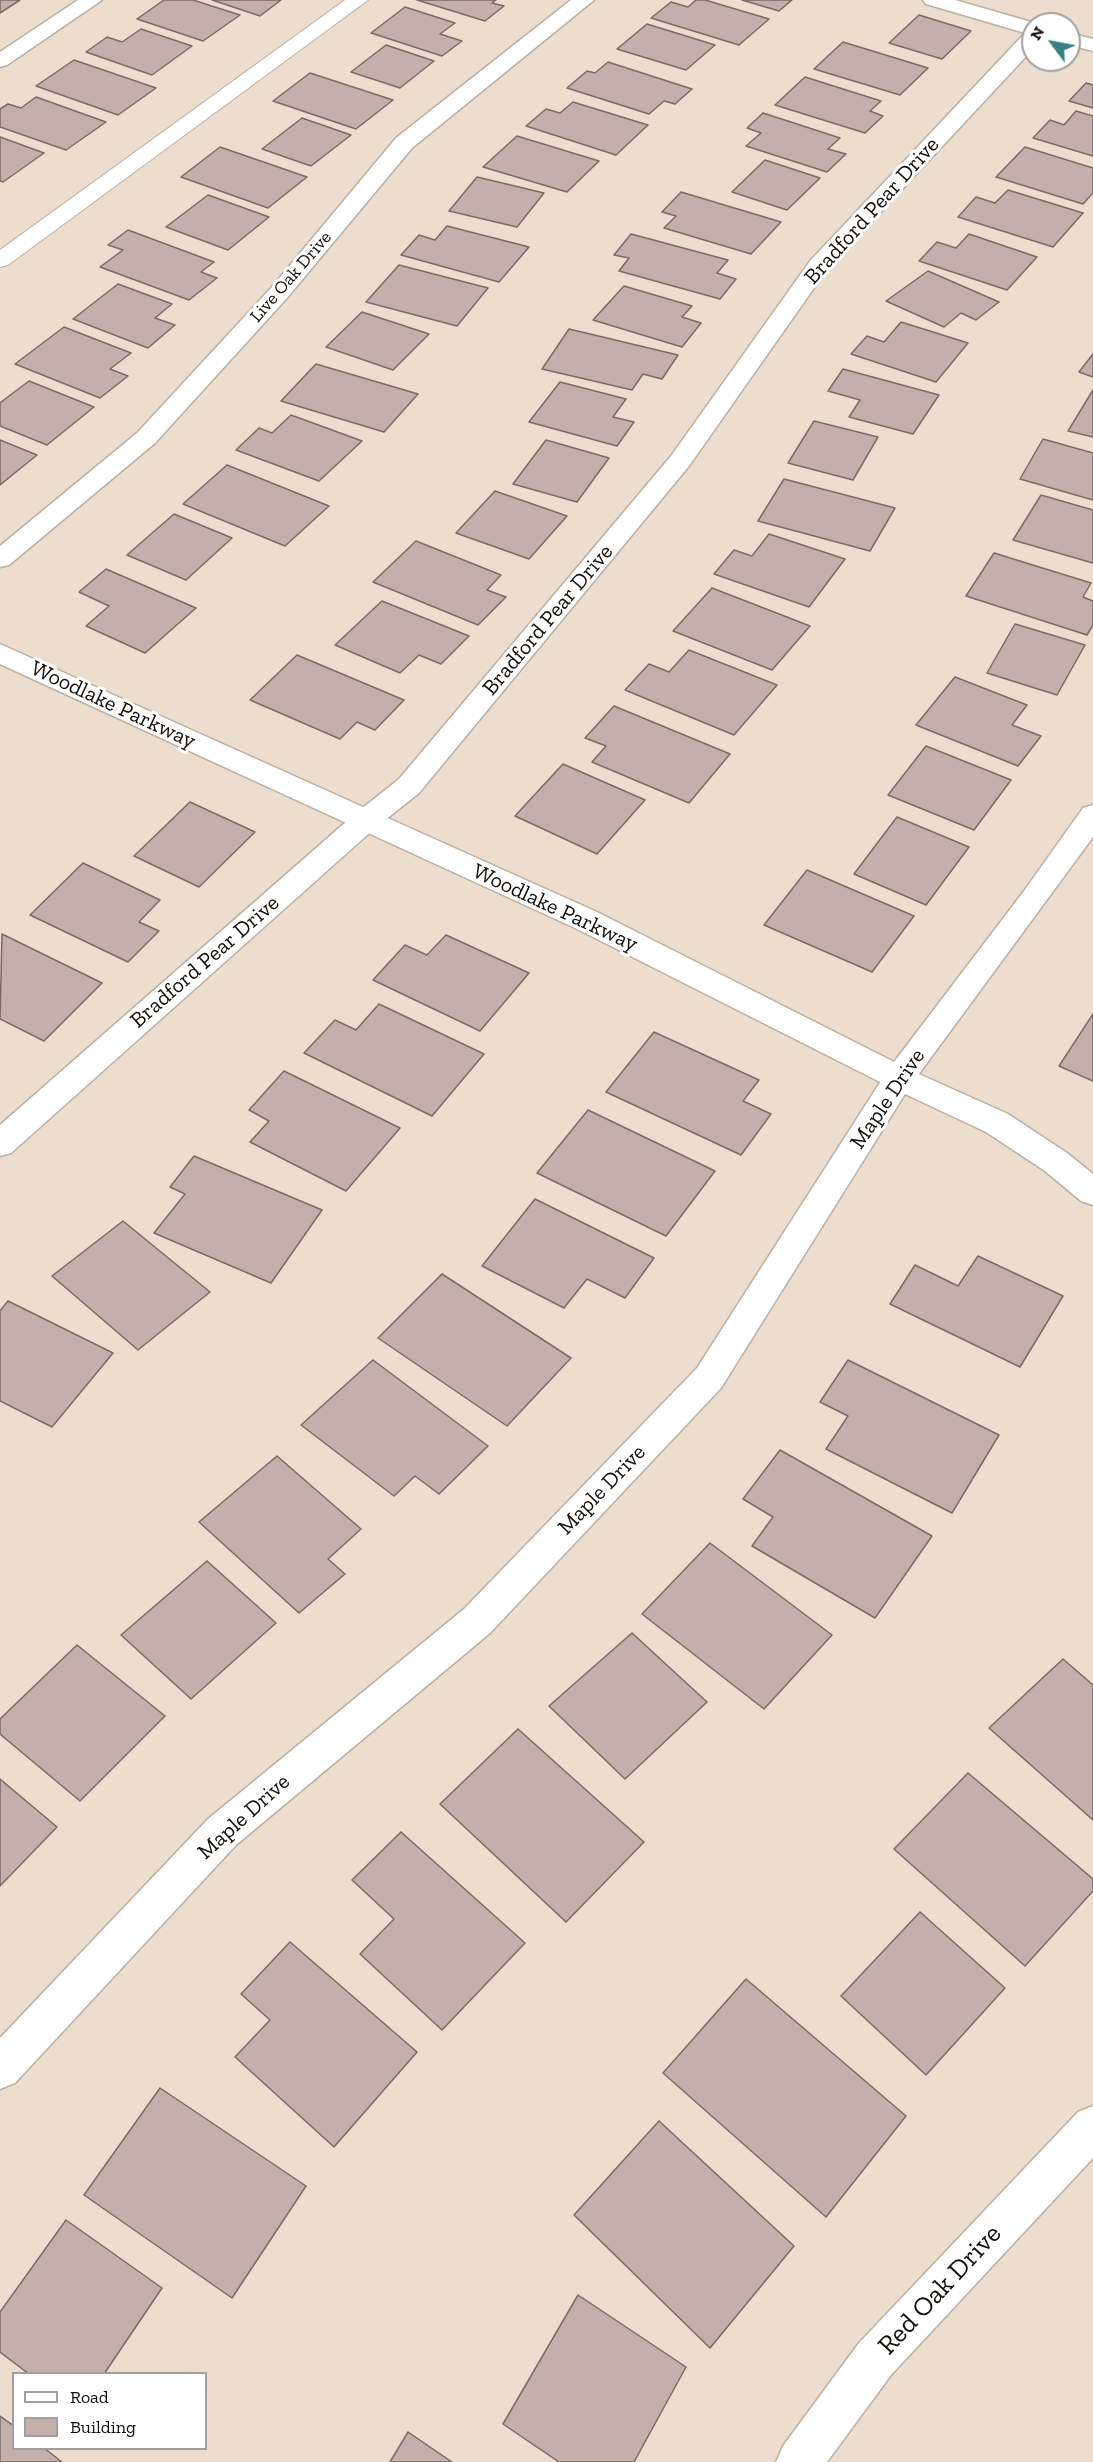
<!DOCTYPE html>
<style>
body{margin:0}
#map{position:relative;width:1093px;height:2462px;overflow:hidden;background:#ecddcf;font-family:"Zilla Slab",serif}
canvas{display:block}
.legend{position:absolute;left:12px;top:2372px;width:195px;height:78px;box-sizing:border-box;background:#fff;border:2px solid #a09f9d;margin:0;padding:8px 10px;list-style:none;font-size:18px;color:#120e09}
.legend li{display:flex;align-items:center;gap:12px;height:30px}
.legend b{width:30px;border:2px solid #a09f9d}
.north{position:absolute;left:1021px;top:12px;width:60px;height:60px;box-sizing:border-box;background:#fff;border:2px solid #a09f9d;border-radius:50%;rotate:302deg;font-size:16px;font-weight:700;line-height:24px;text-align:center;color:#120e09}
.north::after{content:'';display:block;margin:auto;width:21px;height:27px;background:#388086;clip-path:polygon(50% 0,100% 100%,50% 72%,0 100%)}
</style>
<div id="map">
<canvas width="1093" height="2462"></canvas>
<ul class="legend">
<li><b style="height:8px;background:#fff"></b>Road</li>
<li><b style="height:16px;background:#c4afab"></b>Building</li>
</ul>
<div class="north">N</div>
</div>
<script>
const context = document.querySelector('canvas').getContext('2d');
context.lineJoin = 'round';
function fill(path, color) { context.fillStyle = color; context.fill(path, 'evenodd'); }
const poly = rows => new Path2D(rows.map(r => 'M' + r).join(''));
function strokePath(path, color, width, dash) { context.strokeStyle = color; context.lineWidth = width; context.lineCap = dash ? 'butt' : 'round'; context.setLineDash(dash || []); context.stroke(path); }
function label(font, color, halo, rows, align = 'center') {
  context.font = font + ' "Zilla Slab",serif'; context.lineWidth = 6; context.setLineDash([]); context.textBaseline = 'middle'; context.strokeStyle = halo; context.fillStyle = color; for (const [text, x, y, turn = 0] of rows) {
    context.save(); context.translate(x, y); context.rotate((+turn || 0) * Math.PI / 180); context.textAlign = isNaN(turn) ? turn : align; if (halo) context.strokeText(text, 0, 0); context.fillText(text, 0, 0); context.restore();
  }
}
const building = poly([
 [0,0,20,0,0,13,0,0],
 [164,0,193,0,240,15,203,41,137,19,164,0],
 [212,0,281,0,260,16,212,0],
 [417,0,496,0,492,3,504,6,485,21,417,0],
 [696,0,705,0,769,19,739,45,651,18,671,2,688,7,696,0],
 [742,0,792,0,779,11,742,0],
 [405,7,455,23,440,34,462,41,442,56,371,33,405,7],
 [919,15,971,31,942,59,889,43,919,15],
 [647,24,715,45,686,70,617,49,647,24],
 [141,29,192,46,152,75,86,52,107,37,122,42,141,29],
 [843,42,928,68,900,95,814,69,843,42],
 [386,45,434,61,400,88,351,72,386,45],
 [74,60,156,88,118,115,36,86,74,60],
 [608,62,692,89,675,104,664,101,649,114,567,88,587,71,595,73,608,62],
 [310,73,393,100,356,129,273,101,310,73],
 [805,77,881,101,870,111,883,116,865,133,775,105,805,77],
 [1086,83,1093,85,1093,108,1069,101,1086,83],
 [36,97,106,122,66,150,0,127,0,109,8,104,21,108,36,97],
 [573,102,648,125,616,155,526,126,546,109,560,113,573,102],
 [1076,111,1093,116,1093,156,1033,138,1050,120,1064,125,1076,111],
 [763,113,840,138,828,149,846,154,827,172,746,146,761,133,747,128,763,113],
 [302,118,351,135,311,166,262,149,302,118],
 [517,136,599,161,567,192,483,167,517,136],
 [0,137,44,153,3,182,0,181,0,137],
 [220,147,307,177,268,208,181,177,220,147],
 [1025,147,1093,168,1093,193,1083,204,996,177,1025,147],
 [765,160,820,178,787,210,732,192,765,160],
 [477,177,544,193,517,227,449,211,477,177],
 [1008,190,1083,213,1053,247,958,217,976,197,995,203,1008,190],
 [681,192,781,222,751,254,664,228,676,216,662,212,681,192],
 [208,195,269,217,228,250,166,227,208,195],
 [447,226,529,247,499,282,401,255,419,235,435,240,447,226],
 [128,230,214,262,201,272,217,278,189,300,100,267,123,250,108,245,128,230],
 [631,234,728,260,717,273,736,279,720,299,619,271,629,258,614,255,631,234],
 [969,234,1037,257,1007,290,919,261,937,242,956,248,969,234],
 [399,265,488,288,457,326,366,302,399,265],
 [928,271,999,302,976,320,961,313,944,327,886,301,928,271],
 [118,284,172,304,155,318,175,325,148,348,73,319,118,284],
 [624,286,692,306,682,317,701,323,682,347,593,320,624,286],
 [362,312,429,334,393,370,326,347,362,312],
 [901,322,968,343,936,382,851,354,867,336,884,342,901,322],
 [64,327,131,353,110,369,128,376,100,398,15,364,64,327],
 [569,329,678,355,662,379,643,374,632,390,542,369,569,329],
 [1093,354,1093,377,1079,372,1093,354],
 [316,364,418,394,384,432,281,401,316,364],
 [843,369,939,395,913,434,849,417,860,400,828,391,843,369],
 [29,381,94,407,47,445,0,426,0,403,29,381],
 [560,382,626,399,613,417,634,422,617,446,529,422,560,382],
 [1093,390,1093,437,1068,431,1093,390],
 [291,415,362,441,319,481,236,450,259,428,272,433,291,415],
 [814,421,878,437,853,480,788,463,814,421],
 [1043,439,1093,453,1093,500,1020,479,1043,439],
 [0,440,37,455,0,485,0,440],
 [546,440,609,458,577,502,513,484,546,440],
 [227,465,329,506,285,546,183,504,227,465],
 [784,479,895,508,870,551,758,521,784,479],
 [495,491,567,516,529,559,456,533,495,491],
 [1041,495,1093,510,1093,563,1013,540,1041,495],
 [174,514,232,538,186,580,127,555,174,514],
 [769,534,845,559,809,607,714,574,734,550,752,556,769,534],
 [416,541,501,575,487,590,506,597,478,625,373,582,416,541],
 [994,553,1091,583,1083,597,1093,601,1093,625,1087,635,966,596,994,553],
 [106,569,196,608,145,653,86,626,109,606,79,592,106,569],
 [712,588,810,626,772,670,673,631,712,588],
 [382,601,469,636,441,664,419,655,400,673,335,645,382,601],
 [1015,624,1085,645,1057,695,987,673,1015,624],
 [689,650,777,685,734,735,625,690,649,664,669,672,689,650],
 [297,655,404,700,375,730,357,722,340,739,250,700,297,655],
 [955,677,1027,705,1012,725,1041,736,1018,766,916,725,955,677],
 [614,706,730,754,689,803,592,762,606,746,585,738,614,706],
 [926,746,1011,780,974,830,888,795,926,746],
 [563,764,645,800,597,854,515,816,563,764],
 [190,802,255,832,199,887,134,856,190,802],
 [897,817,969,847,926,905,854,874,897,817],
 [83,863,160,900,139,922,159,931,128,962,30,915,83,863],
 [807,870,914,916,872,972,764,925,807,870],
 [2,934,102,983,44,1041,0,1019,2,934],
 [446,935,529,973,480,1031,373,980,405,945,427,955,446,935],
 [379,1004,484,1054,432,1116,304,1053,335,1020,356,1030,379,1004],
 [1093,1014,1093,1081,1059,1066,1093,1014],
 [654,1032,759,1080,743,1101,771,1114,741,1155,606,1092,654,1032],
 [284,1071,400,1128,346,1191,250,1142,269,1121,249,1110,284,1071],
 [588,1110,715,1171,666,1236,537,1173,588,1110],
 [194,1156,322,1210,271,1283,154,1233,185,1194,170,1187,194,1156],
 [535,1199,654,1258,625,1298,587,1279,564,1308,482,1266,535,1199],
 [123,1221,210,1292,138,1350,52,1276,123,1221],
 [978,1256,1063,1296,1020,1367,890,1304,915,1265,958,1286,978,1256],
 [442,1274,571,1358,507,1426,378,1338,442,1274],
 [8,1301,113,1353,52,1427,0,1401,0,1311,8,1301],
 [373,1360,488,1446,439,1494,415,1476,394,1496,301,1425,373,1360],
 [848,1360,999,1435,952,1513,826,1449,848,1416,820,1402,848,1360],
 [780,1450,932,1536,875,1618,752,1546,773,1517,743,1499,780,1450],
 [277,1456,361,1529,328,1559,345,1574,299,1613,199,1522,277,1456],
 [710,1543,832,1635,764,1709,642,1614,710,1543],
 [207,1561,276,1623,191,1699,121,1635,207,1561],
 [632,1633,707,1702,625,1779,549,1706,632,1633],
 [77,1645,165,1716,80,1801,0,1734,0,1719,77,1645],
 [1063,1659,1093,1685,1093,1820,989,1728,1063,1659],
 [518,1729,644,1842,566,1922,440,1804,518,1729],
 [968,1773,1093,1879,1093,1891,1025,1966,894,1849,968,1773],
 [0,1779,57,1827,0,1886,0,1779],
 [401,1832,525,1943,442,2030,360,1954,394,1919,352,1880,401,1832],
 [920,1912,1005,1988,926,2075,841,1996,920,1912],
 [290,1942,417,2052,334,2147,235,2057,270,2020,241,1994,290,1942],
 [746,1979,906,2116,826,2217,663,2073,746,1979],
 [160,2088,306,2186,232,2298,84,2195,160,2088],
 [659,2121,794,2246,710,2348,574,2215,659,2121],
 [66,2220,162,2288,104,2374,29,2374,0,2352,0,2312,66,2220],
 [578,2295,686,2367,634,2462,559,2462,503,2424,578,2295],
 [0,2416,14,2426,14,2448,44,2448,62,2462,0,2462,0,2416],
 [408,2432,452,2462,390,2462,408,2432]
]);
fill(building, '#c4afab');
strokePath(building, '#7d6a66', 1.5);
const service = poly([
 [345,0,368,0,8,265,0,267,0,250,345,0]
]);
const minor = poly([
 [78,0,102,0,7,65,0,67,0,52,78,0],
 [571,0,594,0,412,148,287,298,155,443,9,565,0,567,0,546,137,433,271,288,396,138,571,0],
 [923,0,955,0,1038,24,1033,24,1033,49,826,271,689,466,419,793,375,828,11,1153,0,1156,0,1125,355,814,399,779,671,456,810,261,1025,33,926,4,923,0],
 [1069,33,1093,39,1093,51,1069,45,1069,33],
 [1093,805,1093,837,910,1086,721,1388,490,1633,236,1845,15,2083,0,2089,0,2038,208,1819,464,1609,697,1368,888,1070,1024,891,1083,808,1093,805],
 [1093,2106,1093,2158,891,2375,827,2462,776,2462,783,2446,859,2343,1078,2112,1093,2106]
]);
const tertiary = poly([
 [0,644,597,912,910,1070,1008,1114,1067,1153,1093,1174,1093,1205,1081,1201,1045,1171,986,1132,888,1086,575,928,0,664,0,644]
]);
strokePath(service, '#bbaea0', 2);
strokePath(minor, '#bbaea0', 3);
strokePath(tertiary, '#bbaea0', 3);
fill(service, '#fff');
fill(minor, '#fff');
fill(tertiary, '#fff');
label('18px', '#120e09', '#fff', [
 ["Live Oak Drive",291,277,-49]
]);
label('22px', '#120e09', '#fff', [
 ["Bradford Pear Drive",872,211,-48],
 ["Bradford Pear Drive",548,620,-50],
 ["Woodlake Parkway",113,705,25],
 ["Woodlake Parkway",555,908,25],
 ["Bradford Pear Drive",205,962,-41],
 ["Maple Drive",888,1099,-56],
 ["Maple Drive",602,1490,-46],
 ["Maple Drive",244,1817,-42]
]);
label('27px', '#120e09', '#fff', [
 ["Red Oak Drive",940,2290,-47]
]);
</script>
